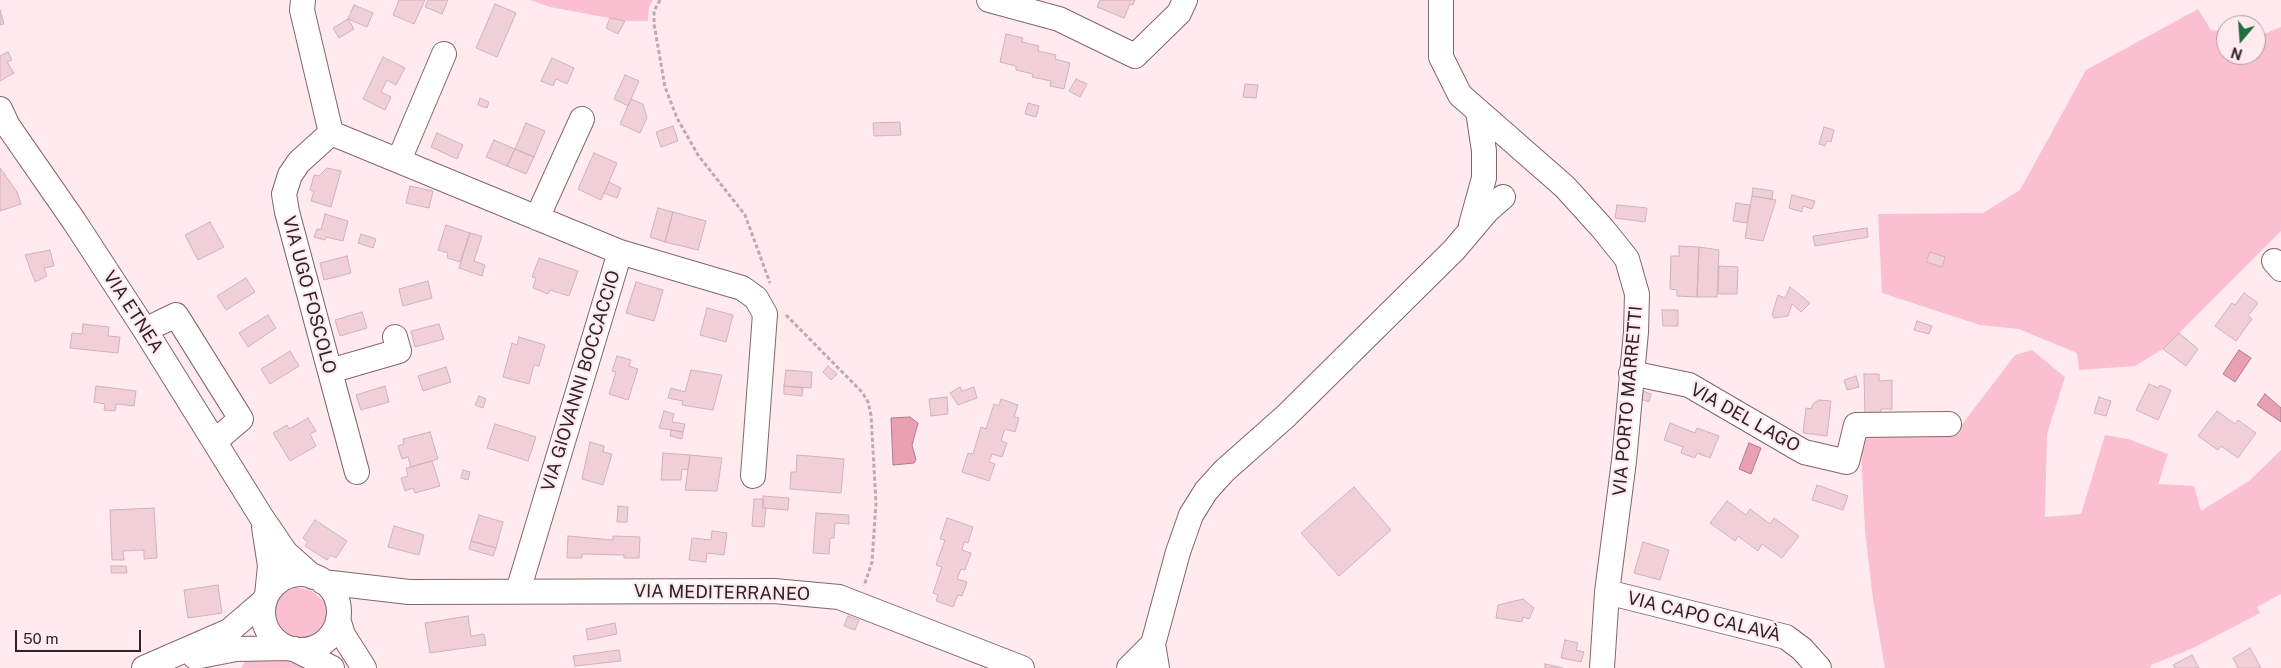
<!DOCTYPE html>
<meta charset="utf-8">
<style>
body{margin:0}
#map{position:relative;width:2281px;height:668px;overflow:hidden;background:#ffeaee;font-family:"Public Sans",sans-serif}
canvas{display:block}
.north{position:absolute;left:2216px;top:15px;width:50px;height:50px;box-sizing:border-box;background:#ffeaee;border:1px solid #ac9a9e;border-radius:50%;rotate:198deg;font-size:14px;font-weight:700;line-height:20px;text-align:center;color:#302326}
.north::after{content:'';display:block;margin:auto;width:18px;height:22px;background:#1e6e3e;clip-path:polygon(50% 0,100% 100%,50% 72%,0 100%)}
.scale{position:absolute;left:15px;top:630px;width:126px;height:22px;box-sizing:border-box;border:2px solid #302326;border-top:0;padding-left:6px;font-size:15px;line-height:18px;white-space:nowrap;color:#302326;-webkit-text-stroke:4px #ffeaee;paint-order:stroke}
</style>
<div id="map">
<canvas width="2281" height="668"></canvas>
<div class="north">N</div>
<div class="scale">50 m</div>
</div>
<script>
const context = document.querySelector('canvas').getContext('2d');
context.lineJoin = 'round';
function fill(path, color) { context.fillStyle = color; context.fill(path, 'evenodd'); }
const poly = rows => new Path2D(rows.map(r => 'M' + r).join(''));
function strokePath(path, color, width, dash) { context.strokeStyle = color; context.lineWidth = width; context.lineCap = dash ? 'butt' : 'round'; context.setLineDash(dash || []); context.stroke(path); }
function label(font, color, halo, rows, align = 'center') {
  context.font = font + ' "Public Sans",sans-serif'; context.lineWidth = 4.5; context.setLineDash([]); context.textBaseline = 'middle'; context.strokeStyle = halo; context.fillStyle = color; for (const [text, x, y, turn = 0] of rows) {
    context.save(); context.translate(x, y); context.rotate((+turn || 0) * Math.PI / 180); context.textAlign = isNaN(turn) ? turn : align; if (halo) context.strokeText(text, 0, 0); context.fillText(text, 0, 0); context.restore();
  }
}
fill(poly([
 [530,0,653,0,649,7,648,21,625,21,550,7],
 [2198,9,2211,30,2226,32,2226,55,2256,55,2256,37,2281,27,2281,231,2163,349,2135,366,2079,370,2077,353,2019,329,1980,325,1882,293,1878,214,1983,213,2020,190,2086,70],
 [2032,350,2065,377,2047,434,2045,517,2081,514,2105,435,2128,439,2168,454,2158,484,2194,486,2201,511,2249,481,2281,450,2281,594,2257,607,2260,613,2191,649,2151,665,2150,668,1885,668,1873,599,1865,531,1860,430,1957,431,2015,355],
 [296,587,312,591,328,605,330,614,327,628,315,638,309,640,293,638,277,624,275,614,277,600,287,590],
 [249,656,289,658,316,668,241,668]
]), '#fbc0cf');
const water = poly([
 [2239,350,2251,358,2235,382,2223,374,2239,350],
 [2265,394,2281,408,2281,422,2257,405,2265,394],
 [910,417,918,423,912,445,916,460,914,463,893,465,891,418,910,417],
 [1749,443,1761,448,1751,474,1739,469,1749,443]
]);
fill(water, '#e9a0b3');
strokePath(water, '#b27a89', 1);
const building = poly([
 [399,0,425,0,414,24,393,15,399,0],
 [428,0,448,0,442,14,425,7,428,0],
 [1100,0,1135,0,1133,5,1130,4,1124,18,1097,7,1100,0],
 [495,4,516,13,497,57,476,48,495,4],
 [354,5,373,13,367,27,348,19,354,5],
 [0,10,4,24,0,25,0,10],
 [610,18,625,21,618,34,606,28,610,18],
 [348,19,354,29,339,38,333,28,348,19],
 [1006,34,1023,38,1022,42,1039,46,1038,51,1056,55,1055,59,1070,63,1064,89,1050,86,1051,81,1032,77,1033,74,1016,70,1016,66,1000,62,1006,34],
 [8,52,12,60,7,62,14,73,0,81,0,56,8,52],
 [383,57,405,68,396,85,387,80,381,92,391,97,385,110,363,99,383,57],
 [552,58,574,68,567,84,556,79,553,86,541,81,552,58],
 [625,75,639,81,628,106,614,99,625,75],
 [1076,79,1087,84,1080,97,1069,91,1076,79],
 [1245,84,1258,85,1256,98,1243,97,1245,84],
 [480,98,489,102,487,108,478,105,480,98],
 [631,99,643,104,647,118,640,133,620,124,631,99],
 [1028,103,1039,106,1036,117,1025,114,1028,103],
 [900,122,901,135,874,136,873,123,900,122],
 [526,123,545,131,534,157,515,149,526,123],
 [673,126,678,141,661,147,656,132,673,126],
 [1824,127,1834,130,1831,142,1827,141,1825,146,1819,144,1824,127],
 [437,133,463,145,457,159,431,147,437,133],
 [494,140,515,149,507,166,486,157,494,140],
 [515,149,534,157,526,174,507,166,515,149],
 [594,153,617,163,601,200,578,189,594,153],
 [0,168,17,192,21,204,0,211,0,168],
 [327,168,341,171,331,207,311,201,314,191,310,190,314,175,319,176,327,168],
 [609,182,621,188,617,198,604,193,609,182],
 [410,186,433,191,429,208,406,203,410,186],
 [1753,188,1773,191,1772,199,1752,196,1753,188],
 [1792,195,1815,201,1812,209,1803,206,1802,212,1789,208,1792,195],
 [1752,196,1776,200,1763,241,1745,238,1752,196],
 [1736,203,1750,205,1747,223,1733,221,1736,203],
 [1617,205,1647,208,1645,222,1615,218,1617,205],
 [658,208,673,212,665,242,650,237,658,208],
 [673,212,706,221,698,250,665,242,673,212],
 [325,214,348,221,343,241,326,237,325,240,314,237,317,229,321,230,325,214],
 [210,222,224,247,198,260,185,235,210,222],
 [446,225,470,233,460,262,447,258,448,253,438,250,446,225],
 [1867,228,1868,237,1815,246,1813,236,1867,228],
 [470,233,482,236,474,261,485,265,482,276,459,268,470,233],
 [361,234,376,239,373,248,358,243,361,234],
 [1679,246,1699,247,1697,297,1677,296,1677,290,1670,289,1671,256,1679,256,1679,246],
 [1699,247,1719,250,1717,297,1697,297,1699,247],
 [50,250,54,266,44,268,47,276,35,282,25,255,50,250],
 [1930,252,1945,257,1942,267,1926,262,1930,252],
 [347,256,351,273,324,280,320,263,347,256],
 [539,258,578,271,569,296,550,290,548,294,533,288,536,278,532,277,539,258],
 [1719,266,1738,267,1737,294,1718,294,1719,266],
 [246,278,255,292,226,310,217,296,246,278],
 [428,281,432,298,403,306,399,289,428,281],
 [636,282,663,290,654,321,626,313,636,282],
 [1790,287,1810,303,1801,312,1792,304,1788,316,1774,318,1772,315,1778,295,1785,298,1790,287],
 [2244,293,2258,303,2248,316,2252,319,2236,341,2215,326,2232,303,2235,305,2244,293],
 [707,308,733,315,726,342,700,335,707,308],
 [1662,310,1678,310,1678,326,1663,326,1662,310],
 [362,312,367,328,340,336,335,320,362,312],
 [268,315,276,328,248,347,239,333,268,315],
 [1917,321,1932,326,1929,334,1914,330,1917,321],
 [83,324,109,327,108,336,120,337,118,353,70,348,72,333,82,334,83,324],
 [439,324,444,339,415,347,411,331,439,324],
 [2179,333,2198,349,2186,366,2163,349,2179,333],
 [519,337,545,345,539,366,534,365,529,384,503,377,512,343,517,345,519,337],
 [290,351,299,366,270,384,261,369,290,351],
 [617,356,631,360,629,366,638,369,628,400,609,394,616,372,612,371,617,356],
 [828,366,837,374,831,380,823,372,828,366],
 [446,367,451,382,423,391,418,376,446,367],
 [691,370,722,375,713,410,682,405,683,401,668,398,671,388,685,392,691,370],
 [786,370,812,372,811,388,784,386,786,370],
 [1864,374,1879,374,1879,381,1892,380,1892,409,1881,409,1881,416,1865,417,1864,374],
 [1856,376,1859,387,1847,390,1844,380,1856,376],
 [2149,384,2158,388,2160,385,2171,390,2158,420,2136,410,2149,384],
 [96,386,136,391,134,406,116,404,115,411,104,410,105,404,94,402,96,386],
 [385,386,389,402,361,410,356,395,385,386],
 [784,386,803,388,802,396,784,394,784,386],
 [960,387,962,391,974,387,977,398,958,405,950,393,960,387],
 [1638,389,1651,394,1649,402,1638,398,1638,389],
 [479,396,486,399,483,408,475,405,479,396],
 [947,397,948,414,931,416,929,399,947,397],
 [2099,397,2111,401,2106,416,2094,413,2099,397],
 [1001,399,1018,405,1014,417,1019,418,1015,432,1005,429,1001,441,1007,443,1002,457,992,454,989,462,995,464,989,481,962,472,968,453,973,454,981,427,986,429,994,404,999,406,1001,399],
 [1819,400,1831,401,1827,436,1803,433,1806,408,1811,409,1813,404,1819,400],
 [664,411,674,414,672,422,685,424,683,432,659,428,664,411],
 [2217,411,2235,424,2238,420,2256,433,2238,458,2221,446,2218,450,2198,436,2217,411],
 [308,418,316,431,310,434,316,446,290,461,273,433,287,425,289,429,308,418],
 [1670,423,1695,433,1697,428,1719,436,1710,458,1697,453,1695,458,1681,453,1683,447,1664,440,1670,423],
 [495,424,536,437,528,461,487,448,495,424],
 [671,430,683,432,682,439,670,436,671,430],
 [430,432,438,459,411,467,408,457,402,459,398,446,404,444,403,439,430,432],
 [590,442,604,446,603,452,612,454,603,485,582,479,590,442],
 [663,453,690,455,688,470,682,469,681,480,661,480,663,453],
 [690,455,722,458,717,491,685,490,690,455],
 [797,455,844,459,841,493,790,489,791,472,796,472,797,455],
 [432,461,440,486,415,493,413,488,405,491,401,478,408,476,406,468,432,461],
 [463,470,470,472,468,480,461,478,463,470],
 [1817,485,1848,496,1843,510,1812,500,1817,485],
 [1354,487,1391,530,1339,576,1301,533,1354,487],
 [763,496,789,498,788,510,763,508,763,496],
 [754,499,763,499,763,508,766,508,764,527,752,526,754,499],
 [1727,501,1746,515,1750,509,1770,524,1774,518,1799,536,1782,558,1762,544,1758,551,1738,536,1735,541,1710,523,1727,501],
 [618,506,628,507,627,522,617,522,618,506],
 [154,508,157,558,144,559,144,550,123,551,124,560,112,560,110,510,154,508],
 [816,513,849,515,849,524,835,523,834,538,830,538,829,554,813,553,816,513],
 [479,515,503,522,496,548,471,541,479,515],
 [947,518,973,527,968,543,964,542,962,550,971,553,965,570,961,569,957,579,967,582,962,596,958,595,953,607,936,601,938,595,933,593,942,567,936,565,945,540,940,539,947,518],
 [315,520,347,541,336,558,331,555,327,560,305,546,308,542,303,538,315,520],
 [394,526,424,535,419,555,388,547,394,526],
 [712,531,727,533,724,555,707,553,706,562,689,560,692,538,711,540,712,531],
 [568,536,613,540,613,536,640,537,639,558,624,558,624,555,582,554,582,558,567,558,568,536],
 [471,541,496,548,493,556,469,549,471,541],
 [1643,542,1669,550,1660,580,1634,573,1643,542],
 [111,566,126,566,127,573,111,573,111,566],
 [218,585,222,613,188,618,184,590,218,585],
 [1523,599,1534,608,1529,619,1523,617,1522,622,1496,618,1498,605,1523,599],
 [468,616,471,636,484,634,486,645,430,653,425,623,468,616],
 [848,616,859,620,855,630,844,626,848,616],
 [615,623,617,634,588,640,586,629,615,623],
 [1565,640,1578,643,1576,650,1584,652,1581,662,1561,658,1565,640],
 [2250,648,2261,668,2238,668,2233,658,2250,648],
 [619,650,621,661,575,666,573,656,619,650],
 [2192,655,2199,668,2175,668,2173,665,2192,655],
 [1545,664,1563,668,1545,668,1545,664]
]);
fill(building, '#f1cfd7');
strokePath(building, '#d2b1b9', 1);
const minor = poly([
 [303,0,302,10,331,133,620,252],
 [989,0,1059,19,1135,56,1179,13,1185,0],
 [1441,0,1441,57,1460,95,1565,187,1603,229,1627,259,1637,294,1636,332,1624,461,1607,592,1602,668],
 [0,109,8,126,74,221,145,330,262,518,286,553,313,577],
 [331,133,299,162,290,175,284,194,287,212,357,472],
 [399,160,444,54],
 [537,218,582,119],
 [1471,225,1484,178,1484,151,1478,111],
 [2274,261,2281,269],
 [145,330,176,315,241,419,215,441],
 [330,371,399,351,395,337],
 [1631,373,1689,385,1804,452,1847,462,1856,425,1949,424],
 [264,527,270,566,267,595],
 '263 612a38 38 0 1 1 76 0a38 38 0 1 1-76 0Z',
 [323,582,409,592,774,591,839,597,1022,668],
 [518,591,620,252,742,288,756,298,765,314,753,476],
 [1607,592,1786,637,1802,649,1819,668],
 [338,619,343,635,364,668],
 [294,649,332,668],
 [195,657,236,649,289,648],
 [144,668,229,631,265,600],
 [1129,668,1153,644],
 [1157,668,1153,644,1178,552,1191,515,1206,491,1224,471,1286,416,1454,250,1487,211,1503,197]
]);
strokePath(minor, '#83666d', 26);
strokePath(poly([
 [660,0,654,11,654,24,665,87,677,118,698,155,745,215,770,283],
 [786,315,862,392,868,402,871,415,876,503,872,562,864,586]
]), '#bdaaae', 3, [4, 2.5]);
strokePath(minor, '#fff', 24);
label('18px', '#302326', '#ffeaee', [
 ["VIA UGO FOSCOLO",309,295,75],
 ["VIA ETNEA",133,312,57],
 ["VIA GIOVANNI BOCCACCIO",581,381,-73],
 ["VIA PORTO MARRETTI",1628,401,-85],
 ["VIA DEL LAGO",1745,418,29],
 ["VIA MEDITERRANEO",722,593,1],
 ["VIA CAPO CALAVÀ",1704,617,14]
]);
</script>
